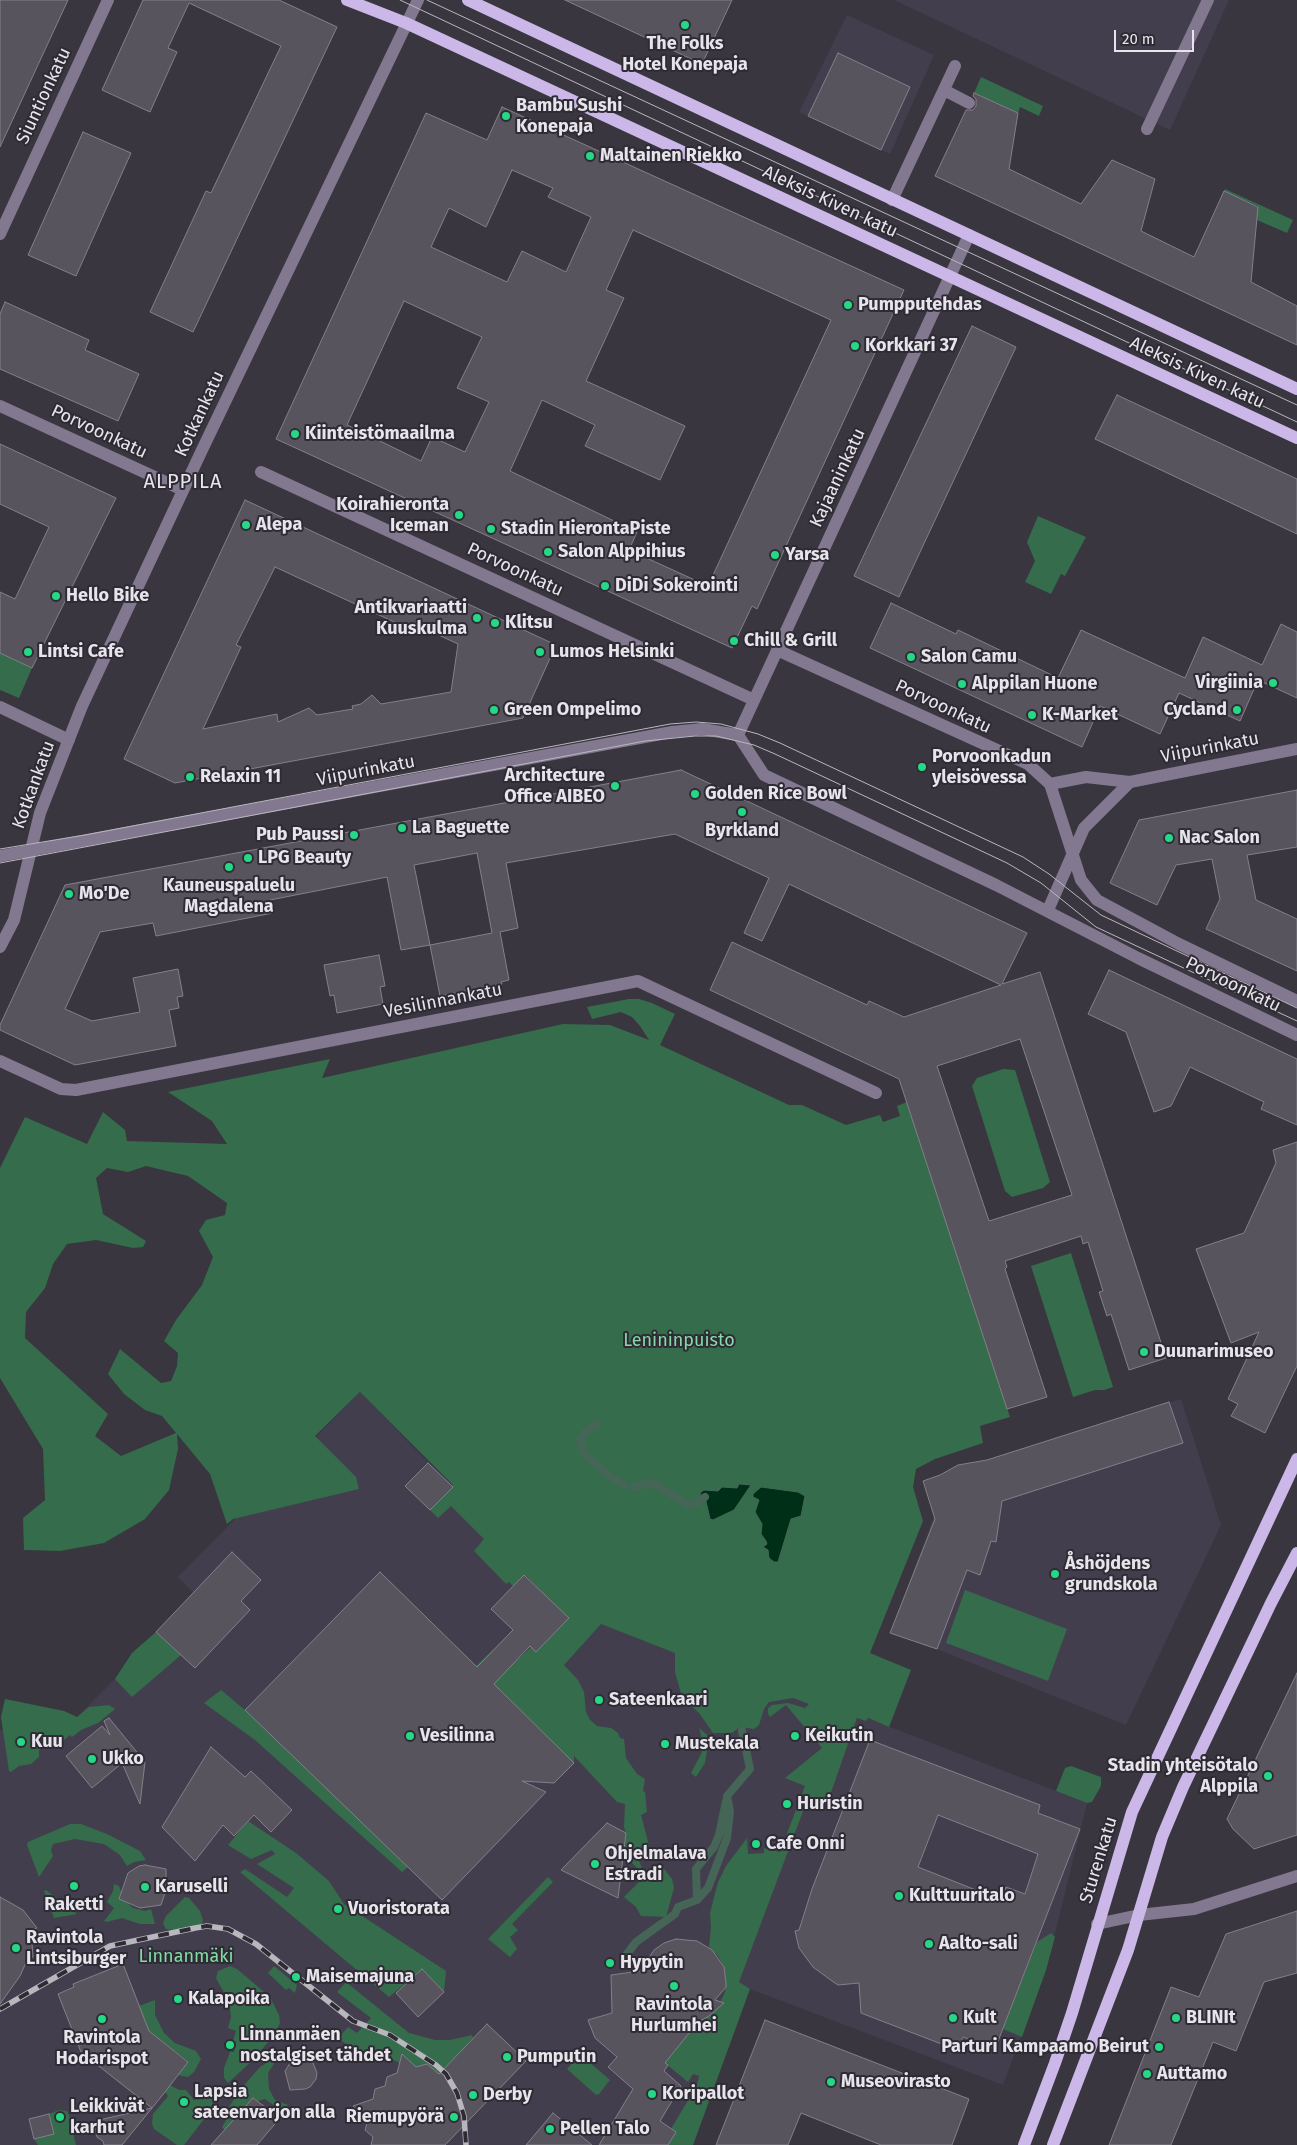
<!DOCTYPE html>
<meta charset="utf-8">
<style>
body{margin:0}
#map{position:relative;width:1297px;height:2145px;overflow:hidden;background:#39363f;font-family:"Fira Sans",sans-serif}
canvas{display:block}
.scale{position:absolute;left:1114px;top:30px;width:80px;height:22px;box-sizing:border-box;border:2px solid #e7e5eb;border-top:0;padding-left:6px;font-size:15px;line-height:18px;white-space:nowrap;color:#e7e5eb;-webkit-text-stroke:4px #2f2b34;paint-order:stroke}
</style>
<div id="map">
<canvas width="1297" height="2145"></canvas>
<div class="scale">20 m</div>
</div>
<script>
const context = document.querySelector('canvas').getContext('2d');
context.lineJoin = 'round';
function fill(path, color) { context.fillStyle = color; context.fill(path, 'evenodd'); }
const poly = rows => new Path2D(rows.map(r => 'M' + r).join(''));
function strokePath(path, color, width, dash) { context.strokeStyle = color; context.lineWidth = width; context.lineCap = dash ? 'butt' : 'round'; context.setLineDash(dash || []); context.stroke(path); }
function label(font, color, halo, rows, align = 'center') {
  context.font = font + ' "Fira Sans",sans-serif'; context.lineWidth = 4; context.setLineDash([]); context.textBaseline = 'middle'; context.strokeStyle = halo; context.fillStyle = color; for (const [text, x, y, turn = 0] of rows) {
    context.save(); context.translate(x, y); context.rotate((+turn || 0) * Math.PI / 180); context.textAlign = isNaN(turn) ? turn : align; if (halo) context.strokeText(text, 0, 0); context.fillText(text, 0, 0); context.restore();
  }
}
fill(poly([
 [894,0,1229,0,1170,130],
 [847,15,934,55,890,154,799,112],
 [360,1392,425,1459,601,1624,856,1721,858,1718,867,1718,1087,1803,1046,1970,1003,2085,750,1989,693,2145,0,2145,0,1730,3,1730,1,1717,5,1699,64,1711,77,1717,121,1673,132,1653,156,1632,193,1593,178,1577],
 [1181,1399,1221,1525,1126,1725,937,1649,890,1633,934,1516,923,1481,947,1473,947,1471,958,1465,972,1463,973,1464]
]), '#433e4d');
fill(poly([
 [981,77,1043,106,1039,116,1020,107,1018,113,974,93],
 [1225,189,1293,220,1287,233,1257,220,1258,206,1224,191],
 [1038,516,1086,537,1065,576,1061,574,1051,594,1025,582,1035,561,1027,542],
 [0,653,32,668,19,698,0,690],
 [629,999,639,999,652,1003,675,1014,660,1045,789,1105,802,1105,846,1125,880,1115,883,1122,900,1116,897,1106,907,1102,1010,1417,980,1426,983,1443,935,1459,916,1469,913,1487,923,1521,870,1653,911,1670,889,1727,868,1718,866,1721,857,1718,827,1804,808,1798,739,1982,750,1989,693,2145,668,2145,676,2132,671,2129,697,2085,699,2076,693,2074,688,2082,665,2063,698,2022,709,2016,718,2007,725,1992,726,1979,724,1967,718,1956,709,1947,711,1928,710,1913,718,1882,726,1866,747,1838,748,1854,764,1853,764,1848,780,1852,805,1786,785,1778,822,1748,786,1705,770,1717,768,1714,768,1708,772,1705,788,1703,805,1708,809,1704,793,1698,769,1702,764,1709,759,1725,754,1729,740,1727,732,1733,713,1733,699,1713,687,1702,678,1700,682,1697,675,1672,675,1653,601,1624,564,1665,578,1680,584,1692,586,1712,590,1720,597,1726,611,1728,618,1733,620,1738,624,1739,626,1758,637,1774,645,1779,643,1791,645,1792,647,1812,641,1815,650,1849,638,1854,638,1858,642,1868,648,1871,661,1867,665,1870,672,1879,674,1888,666,1917,641,1916,636,1907,624,1897,640,1881,639,1879,643,1874,624,1855,626,1833,624,1827,625,1804,617,1802,574,1756,574,1763,476,1666,494,1649,512,1665,531,1647,536,1652,568,1618,525,1575,513,1586,509,1582,506,1584,474,1551,484,1539,451,1506,438,1518,430,1510,453,1485,360,1392,315,1436,356,1477,359,1489,233,1519,227,1524,210,1474,177,1434,178,1449,169,1490,145,1519,104,1543,60,1551,24,1550,23,1518,45,1500,43,1449,0,1378,0,1168,25,1117,87,1144,103,1112,125,1130,127,1141,227,1144,212,1121,168,1092,330,1059,322,1078,563,1024,610,1025,649,1040,640,1026,632,1017,621,1012,592,1019,587,1007],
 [146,1166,188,1176,227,1203,225,1215,206,1220,199,1231,213,1257,202,1285,176,1320,164,1341,178,1353,177,1366,171,1381,161,1383,120,1349,108,1374,124,1394,145,1410,162,1416,176,1433,121,1456,95,1436,108,1414,25,1338,26,1312,45,1288,53,1264,67,1244,96,1240,133,1248,143,1247,146,1241,103,1214,96,1178,107,1168,128,1172],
 [1003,1069,1015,1070,1050,1182,1043,1188,1012,1197,1005,1191,972,1086,977,1078],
 [1071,1253,1113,1387,1104,1390,1095,1390,1073,1397,1031,1266],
 [965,1590,1067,1629,1048,1681,946,1643],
 [156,1632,181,1655,132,1697,115,1679,132,1653],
 [221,1690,245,1710,408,1867,402,1872,255,1740,204,1703],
 [5,1699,64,1711,77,1717,89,1707,109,1705,115,1709,98,1723,81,1730,72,1737,70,1735,63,1741,51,1741,39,1750,39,1757,31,1764,19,1766,11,1772,9,1771,1,1717],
 [699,1728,707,1735,708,1744,705,1763,696,1777,691,1773,702,1752,702,1739],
 [1071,1766,1101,1777,1101,1786,1092,1802,1087,1803,1056,1791,1065,1768],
 [248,1821,296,1853,329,1881,344,1904,446,1971,444,1992,422,1969,389,1997,240,1872,245,1869,287,1897,294,1888,257,1864,275,1854,272,1850,251,1859,228,1845],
 [70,1824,81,1824,107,1834,140,1851,146,1860,134,1862,127,1866,120,1855,104,1844,75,1839,53,1844,51,1850,53,1856,39,1877,27,1845,28,1842],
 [548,1877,553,1882,512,1924,518,1930,510,1937,517,1949,510,1957,488,1939],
 [114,1884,119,1886,124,1900,133,1908,145,1911,151,1909,155,1924,140,1924,122,1918,107,1922,104,1921,114,1908,107,1902,113,1891],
 [46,1890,77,1914,54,1918,44,1891],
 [185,1897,189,1898,200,1911,203,1920,201,1927,193,1932,166,1929,163,1923,166,1916],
 [1051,1933,1055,1937,1046,1970,1022,2037,1003,2029,1037,1942],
 [230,1966,237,1969,270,1997,279,2015,280,2023,275,2034,252,2061,228,2083,224,2078,224,2068,230,2052,234,2052,236,2042,233,2041,236,2031,228,2028,231,2017,229,2002,216,1978,218,1971],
 [274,1966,297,1985,295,1993,289,1988,286,1990,268,1973],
 [346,1982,409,2033,435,2040,450,2040,472,2035,473,2038,439,2074,427,2064,416,2067,400,2063,382,2055,365,2055,338,2039,338,2036,341,2035,348,2027,357,2033,371,2018,337,1992],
 [155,2000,155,2015,164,2033,175,2043,196,2051,201,2059,194,2072,188,2077,178,2075,188,2061,149,2031,139,2006],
 [580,2054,610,2080,599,2094,596,2095,567,2069],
 [275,2058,277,2059,268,2073,269,2089,275,2100,288,2105,282,2111,265,2099,258,2101,253,2098,225,2130,222,2127,228,2117,228,2109,239,2091,260,2067],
 [170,2085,179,2090,186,2090,194,2100,215,2098,208,2114,184,2145,177,2145,154,2129,152,2124,153,2114,168,2096,165,2092],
 [59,2110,67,2111,69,2115,76,2145,38,2145,34,2139,54,2134,49,2114]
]), '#346c4c');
const water = poly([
 [739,1484,751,1485,734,1510,713,1520,710,1519,705,1497,700,1495,701,1492,704,1490,718,1491,722,1487,737,1488,739,1484],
 [761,1487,798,1492,805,1496,801,1516,791,1519,778,1562,774,1562,769,1558,768,1550,763,1547,767,1544,766,1541,761,1534,762,1524,755,1512,759,1500,753,1497,753,1494,761,1487]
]);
fill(water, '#002f18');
strokePath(water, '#456657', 1);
strokePath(poly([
 [598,1424,586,1431,580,1440,584,1454,611,1477,624,1485],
 [634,1487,653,1483,689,1505,697,1503,705,1497],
 [697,1900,696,1869,714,1847,719,1835,726,1801],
 [627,1954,636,1942,675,1914,678,1907,697,1900,708,1888,727,1838,730,1811,727,1796,750,1769,742,1731]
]), '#456657', 8);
const building = poly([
 [0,0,68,0,0,147,0,0],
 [143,0,279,0,337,27,193,332,150,312,206,191,211,193,281,46,189,3,168,48,177,52,150,112,102,90,143,0],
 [565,0,732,0,702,64,565,0],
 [838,53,910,87,881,150,808,116,838,53],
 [974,93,1018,113,1009,169,1081,204,1112,160,1155,179,1141,231,1194,257,1224,191,1258,207,1251,282,1297,306,1297,345,935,176,966,110,973,110,976,106,976,99,973,96,974,93],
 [502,107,904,290,757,609,752,606,732,648,276,439,426,113,487,140,502,107],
 [512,170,553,188,548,197,591,217,566,272,522,251,507,282,431,247,449,208,486,227,512,170],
 [633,230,831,320,708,586,629,550,637,532,510,471,542,400,595,425,585,446,660,480,685,426,586,381,624,298,606,290,633,230],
 [404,301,482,337,457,388,489,402,465,452,432,437,421,461,347,425,404,301],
 [83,132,131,153,76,276,28,255,83,132],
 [5,302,89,340,85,350,139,374,118,421,0,369,0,314,5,302],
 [972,326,1016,347,899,597,854,576,972,326],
 [1117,395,1297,479,1297,534,1095,439,1117,395],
 [0,444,116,498,32,668,0,653,0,592,15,599,49,527,0,504,0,444],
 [245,500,556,645,523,718,175,783,124,759,245,500],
 [275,567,418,633,421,627,458,644,451,692,381,704,372,695,361,704,352,706,353,709,317,715,309,708,278,722,277,714,203,729,241,647,236,645,275,567],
 [891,603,956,634,958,630,1058,678,1081,630,1185,678,1203,637,1262,665,1281,624,1297,632,1297,698,1258,680,1240,721,1179,693,1160,734,1100,706,1082,747,870,648,891,603],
 [681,770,1027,933,1002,984,1040,972,1166,1358,1129,1370,1111,1314,1107,1316,1099,1292,1103,1291,1088,1242,1083,1244,1081,1236,1005,1261,1007,1267,1005,1269,1047,1397,1007,1409,899,1079,710,990,732,942,867,1005,869,1001,904,1017,1001,985,789,884,762,941,744,933,769,878,675,834,506,863,518,928,500,932,509,980,501,982,502,984,440,996,430,945,401,950,387,877,270,900,273,913,156,936,153,923,100,932,65,1009,92,1021,140,1012,133,978,178,969,183,996,177,997,179,1008,169,1010,176,1046,75,1065,0,1030,0,1025,65,885,681,770],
 [477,853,492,933,430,945,414,865,477,853],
 [1020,1039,1072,1195,989,1221,937,1066,1020,1039],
 [1297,790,1297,847,1247,855,1256,900,1297,919,1297,971,1206,929,1220,899,1212,859,1176,865,1157,905,1110,883,1139,820,1297,790],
 [379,955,385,986,380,987,383,1004,337,1013,334,995,330,996,324,965,379,955],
 [1109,970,1297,1059,1297,1125,1261,1109,1264,1102,1190,1067,1171,1106,1154,1112,1126,1032,1088,1014,1109,970],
 [1297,1142,1297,1366,1265,1433,1231,1416,1238,1404,1228,1399,1259,1332,1231,1343,1196,1249,1244,1233,1276,1163,1273,1150,1297,1142],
 [1169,1402,1183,1443,1002,1501,996,1542,991,1541,980,1575,967,1570,937,1649,890,1633,935,1519,923,1481,940,1475,958,1465,987,1460,1169,1402],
 [428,1463,453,1487,430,1510,405,1486,428,1463],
 [232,1552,261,1580,241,1601,250,1610,195,1668,156,1632,232,1552],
 [380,1572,477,1667,513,1630,491,1609,524,1575,569,1618,536,1652,530,1646,494,1684,574,1763,554,1783,522,1781,546,1792,442,1900,245,1710,380,1572],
 [1297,1673,1297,1835,1254,1849,1233,1829,1227,1819,1297,1673],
 [109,1718,145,1762,140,1804,122,1763,92,1788,66,1756,102,1726,110,1735,104,1721,109,1718],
 [870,1740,1040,1805,1038,1813,1080,1829,995,2049,963,2037,957,2050,861,2013,859,1983,838,1985,832,1981,813,1967,799,1948,795,1931,799,1930,812,1889,870,1740],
 [938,1815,1038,1854,1025,1894,1006,1887,1001,1900,918,1867,938,1815],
 [211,1747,245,1777,251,1771,292,1810,271,1832,254,1815,234,1836,223,1825,195,1861,162,1827,211,1747],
 [607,1823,626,1833,618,1898,561,1870,607,1823],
 [145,1865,166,1869,166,1890,161,1905,140,1908,119,1899,128,1873,139,1866,145,1865],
 [0,1897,23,1910,37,1928,31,1930,33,1957,28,1958,20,1976,0,2004,0,1897],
 [1297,1911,1297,1973,1264,1982,1236,2051,1213,2042,1171,2145,1109,2145,1171,1987,1199,1997,1226,1934,1297,1911],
 [676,1939,697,1941,712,1950,724,1967,726,1983,726,1987,715,2000,724,2003,709,2016,698,2022,665,2063,668,2065,664,2071,681,2086,660,2121,676,2132,668,2145,599,2145,633,2089,608,2067,617,2057,595,2038,588,2020,612,2013,611,1975,640,1971,654,1950,664,1943,676,1939],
 [123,1964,149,2031,188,2062,165,2092,122,2145,104,2145,103,2141,97,2137,95,2127,99,2120,152,2108,81,2052,58,1994,74,1987,73,1984,123,1964],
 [422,1969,444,1992,418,2017,396,1993,422,1969],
 [765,2020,969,2099,952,2145,881,2145,801,2113,788,2145,716,2145,765,2020],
 [487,2024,526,2061,445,2145,371,2145,373,2137,365,2130,368,2120,353,2106,373,2099,375,2089,385,2086,387,2077,397,2073,402,2054,416,2067,427,2064,439,2074,487,2024],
 [296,2054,313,2063,317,2073,316,2079,310,2087,305,2089,290,2090,285,2071,296,2054],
 [253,2098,280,2118,257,2145,211,2145,253,2098],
 [553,2113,592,2145,526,2145,553,2113],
 [49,2114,54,2134,34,2139,29,2119,49,2114]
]);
fill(building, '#58545e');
strokePath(building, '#84808a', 1);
strokePath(poly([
 [944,90,969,103],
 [1147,129,1208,0],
 [892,200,955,66],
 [0,234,108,0],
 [0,406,183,490],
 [261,472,754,700],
 [777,650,1028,764,1050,784,1081,880,1097,900,1179,944,1297,1001],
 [0,707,69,740],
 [738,735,764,775,996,885,1138,958,1297,1035],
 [738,735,969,235],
 [1050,784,1086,777,1130,782,1297,749],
 [0,856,672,732,702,729,738,735],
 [1048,910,1084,828,1130,782],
 [0,947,14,920,40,813,82,706,202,450,418,0],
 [0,1061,61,1089,76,1090,638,981,876,1093],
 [1097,1924,1139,1915,1194,1909,1297,1876]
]), '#827890', 12);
strokePath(poly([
 [347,0,406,23,1297,438],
 [468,0,1297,389],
 [1024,2145,1055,2063,1072,2013,1132,1812,1297,1459],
 [1053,2145,1128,1950,1162,1837,1183,1787,1271,1603,1297,1553]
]), '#cbb8e9', 12);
strokePath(poly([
 [400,0,1297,422],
 [427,0,1297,405],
 [0,849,85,835,670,724,696,722,721,724,758,734,780,743,1023,857,1049,874,1101,915,1297,1008],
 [0,863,645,741,695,736,716,736,754,745,775,754,1007,863,1041,883,1096,927,1297,1021]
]), '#b9b7be', 1);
const rail = poly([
 [0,2009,110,1946,195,1928,207,1926,228,1929,256,1944,353,2021,390,2035,436,2065,446,2074,457,2093,464,2116,466,2145]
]);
strokePath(rail, '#b9b7be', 5.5);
strokePath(rail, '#2f2b34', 4, [11]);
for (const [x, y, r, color] of [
 [685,25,5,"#24d886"],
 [506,116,5,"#24d886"],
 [590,156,5,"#24d886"],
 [848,305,5,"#24d886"],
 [855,346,5,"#24d886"],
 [295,434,5,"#24d886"],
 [459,515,5,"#24d886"],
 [246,525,5,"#24d886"],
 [491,529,5,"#24d886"],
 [548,552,5,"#24d886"],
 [775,555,5,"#24d886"],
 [605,586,5,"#24d886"],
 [56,596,5,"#24d886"],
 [477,618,5,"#24d886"],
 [495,623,5,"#24d886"],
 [734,641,5,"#24d886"],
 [28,652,5,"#24d886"],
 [540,652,5,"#24d886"],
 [911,657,5,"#24d886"],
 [1273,683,5,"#24d886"],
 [962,684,5,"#24d886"],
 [494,710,5,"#24d886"],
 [1237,710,5,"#24d886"],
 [1032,715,5,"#24d886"],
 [922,767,5,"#24d886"],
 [190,777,5,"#24d886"],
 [615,786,5,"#24d886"],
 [695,794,5,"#24d886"],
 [742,812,5,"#24d886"],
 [402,828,5,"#24d886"],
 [354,835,5,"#24d886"],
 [1169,838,5,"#24d886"],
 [248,858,5,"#24d886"],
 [229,867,5,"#24d886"],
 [69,894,5,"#24d886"],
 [1144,1352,5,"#24d886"],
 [1055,1574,5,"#24d886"],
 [599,1700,5,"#24d886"],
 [410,1736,5,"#24d886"],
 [795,1736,5,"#24d886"],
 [21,1742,5,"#24d886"],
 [665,1744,5,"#24d886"],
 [92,1759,5,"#24d886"],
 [1268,1776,5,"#24d886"],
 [787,1804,5,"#24d886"],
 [756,1844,5,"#24d886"],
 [595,1864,5,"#24d886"],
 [74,1886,5,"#24d886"],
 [145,1887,5,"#24d886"],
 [899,1896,5,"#24d886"],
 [338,1909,5,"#24d886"],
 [929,1944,5,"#24d886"],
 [16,1948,5,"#24d886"],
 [610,1963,5,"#24d886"],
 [296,1977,5,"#24d886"],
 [674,1986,5,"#24d886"],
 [178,1999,5,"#24d886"],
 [953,2018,5,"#24d886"],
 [1176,2018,5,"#24d886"],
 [102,2019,5,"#24d886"],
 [230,2045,5,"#24d886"],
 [1159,2047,5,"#24d886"],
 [507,2057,5,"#24d886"],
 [1147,2074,5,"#24d886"],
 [831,2082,5,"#24d886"],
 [652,2094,5,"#24d886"],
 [473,2095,5,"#24d886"],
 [184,2102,5,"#24d886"],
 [60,2117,5,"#24d886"],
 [454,2117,5,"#24d886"],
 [550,2129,5,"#24d886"]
]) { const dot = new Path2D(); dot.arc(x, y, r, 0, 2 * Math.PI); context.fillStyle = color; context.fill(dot); strokePath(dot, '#2f2b34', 2); }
label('bold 18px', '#e7e5eb', '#2f2b34', [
 ["The Folks",685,44,"center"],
 ["Hotel Konepaja",685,65,"center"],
 ["Bambu Sushi",516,106],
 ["Konepaja",516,127],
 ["Maltainen Riekko",600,156],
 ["Pumpputehdas",858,305],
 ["Korkkari 37",865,346],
 ["Kiinteistömaailma",305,434],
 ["Koirahieronta",449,505,"right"],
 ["Iceman",449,526,"right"],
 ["Alepa",256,525],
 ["Stadin HierontaPiste",501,529],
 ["Salon Alppihius",558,552],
 ["Yarsa",785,555],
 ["DiDi Sokerointi",615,586],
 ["Hello Bike",66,596],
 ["Antikvariaatti",467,608,"right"],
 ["Kuuskulma",467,629,"right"],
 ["Klitsu",505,623],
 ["Chill & Grill",744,641],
 ["Lintsi Cafe",38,652],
 ["Lumos Helsinki",550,652],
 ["Salon Camu",921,657],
 ["Virgiinia",1263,683,"right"],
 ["Alppilan Huone",972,684],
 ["Green Ompelimo",504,710],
 ["Cycland",1227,710,"right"],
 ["K-Market",1042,715],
 ["Porvoonkadun",932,757],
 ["yleisövessa",932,778],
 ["Architecture",605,776,"right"],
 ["Office AIBEO",605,797,"right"],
 ["Relaxin 11",200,777],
 ["Golden Rice Bowl",705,794],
 ["La Baguette",412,828],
 ["Byrkland",742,831,"center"],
 ["Pub Paussi",344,835,"right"],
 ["Nac Salon",1179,838],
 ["LPG Beauty",258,858],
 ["Kauneuspaluelu",229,886,"center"],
 ["Magdalena",229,907,"center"],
 ["Mo'De",79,894],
 ["Duunarimuseo",1154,1352],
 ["Åshöjdens",1065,1564],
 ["grundskola",1065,1585],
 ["Sateenkaari",609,1700],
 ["Vesilinna",420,1736],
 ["Keikutin",805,1736],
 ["Kuu",31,1742],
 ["Mustekala",675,1744],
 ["Ukko",102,1759],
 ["Stadin yhteisötalo",1258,1766,"right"],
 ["Alppila",1258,1787,"right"],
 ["Huristin",797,1804],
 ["Cafe Onni",766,1844],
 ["Ohjelmalava",605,1854],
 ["Estradi",605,1875],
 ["Karuselli",155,1887],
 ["Kulttuuritalo",909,1896],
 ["Raketti",74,1905,"center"],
 ["Vuoristorata",348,1909],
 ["Ravintola",26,1938],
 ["Lintsiburger",26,1959],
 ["Aalto-sali",939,1944],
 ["Hypytin",620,1963],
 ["Maisemajuna",306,1977],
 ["Kalapoika",188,1999],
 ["Ravintola",674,2005,"center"],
 ["Hurlumhei",674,2026,"center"],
 ["Kult",963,2018],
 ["BLINIt",1186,2018],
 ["Linnanmäen",240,2035],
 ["nostalgiset tähdet",240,2056],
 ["Ravintola",102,2038,"center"],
 ["Hodarispot",102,2059,"center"],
 ["Parturi Kampaamo Beirut",1149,2047,"right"],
 ["Pumputin",517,2057],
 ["Auttamo",1157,2074],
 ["Museovirasto",841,2082],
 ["Lapsia",194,2092],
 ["sateenvarjon alla",194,2113],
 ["Koripallot",662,2094],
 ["Derby",483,2095],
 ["Leikkivät",70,2107],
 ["karhut",70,2128],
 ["Riemupyörä",444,2117,"right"],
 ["Pellen Talo",560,2129]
], 'left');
label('18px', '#e7e5eb', '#2f2b34', [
 ["Siuntionkatu",44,96,-65],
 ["Aleksis Kiven katu",830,202,25],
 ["Aleksis Kiven katu",1197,373,25],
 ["Kotkankatu",200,414,-65],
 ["Porvoonkatu",99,432,25],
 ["Kajaaninkatu",838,478,-65],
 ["Porvoonkatu",515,570,25],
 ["Porvoonkatu",943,707,25],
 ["Viipurinkatu",1210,748,-11],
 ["Viipurinkatu",366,771,-11],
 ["Kotkankatu",34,785,-70],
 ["Porvoonkatu",1233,985,26],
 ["Vesilinnankatu",443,1001,-11],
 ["Sturenkatu",1099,1860,-73]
]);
label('18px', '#83dba6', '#2f2b34', [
 ["Lenininpuisto",679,1341],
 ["Linnanmäki",186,1957]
]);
context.letterSpacing = '1px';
label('20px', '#e7e5eb', '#2f2b34', [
 ["ALPPILA",183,482]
]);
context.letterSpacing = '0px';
</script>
